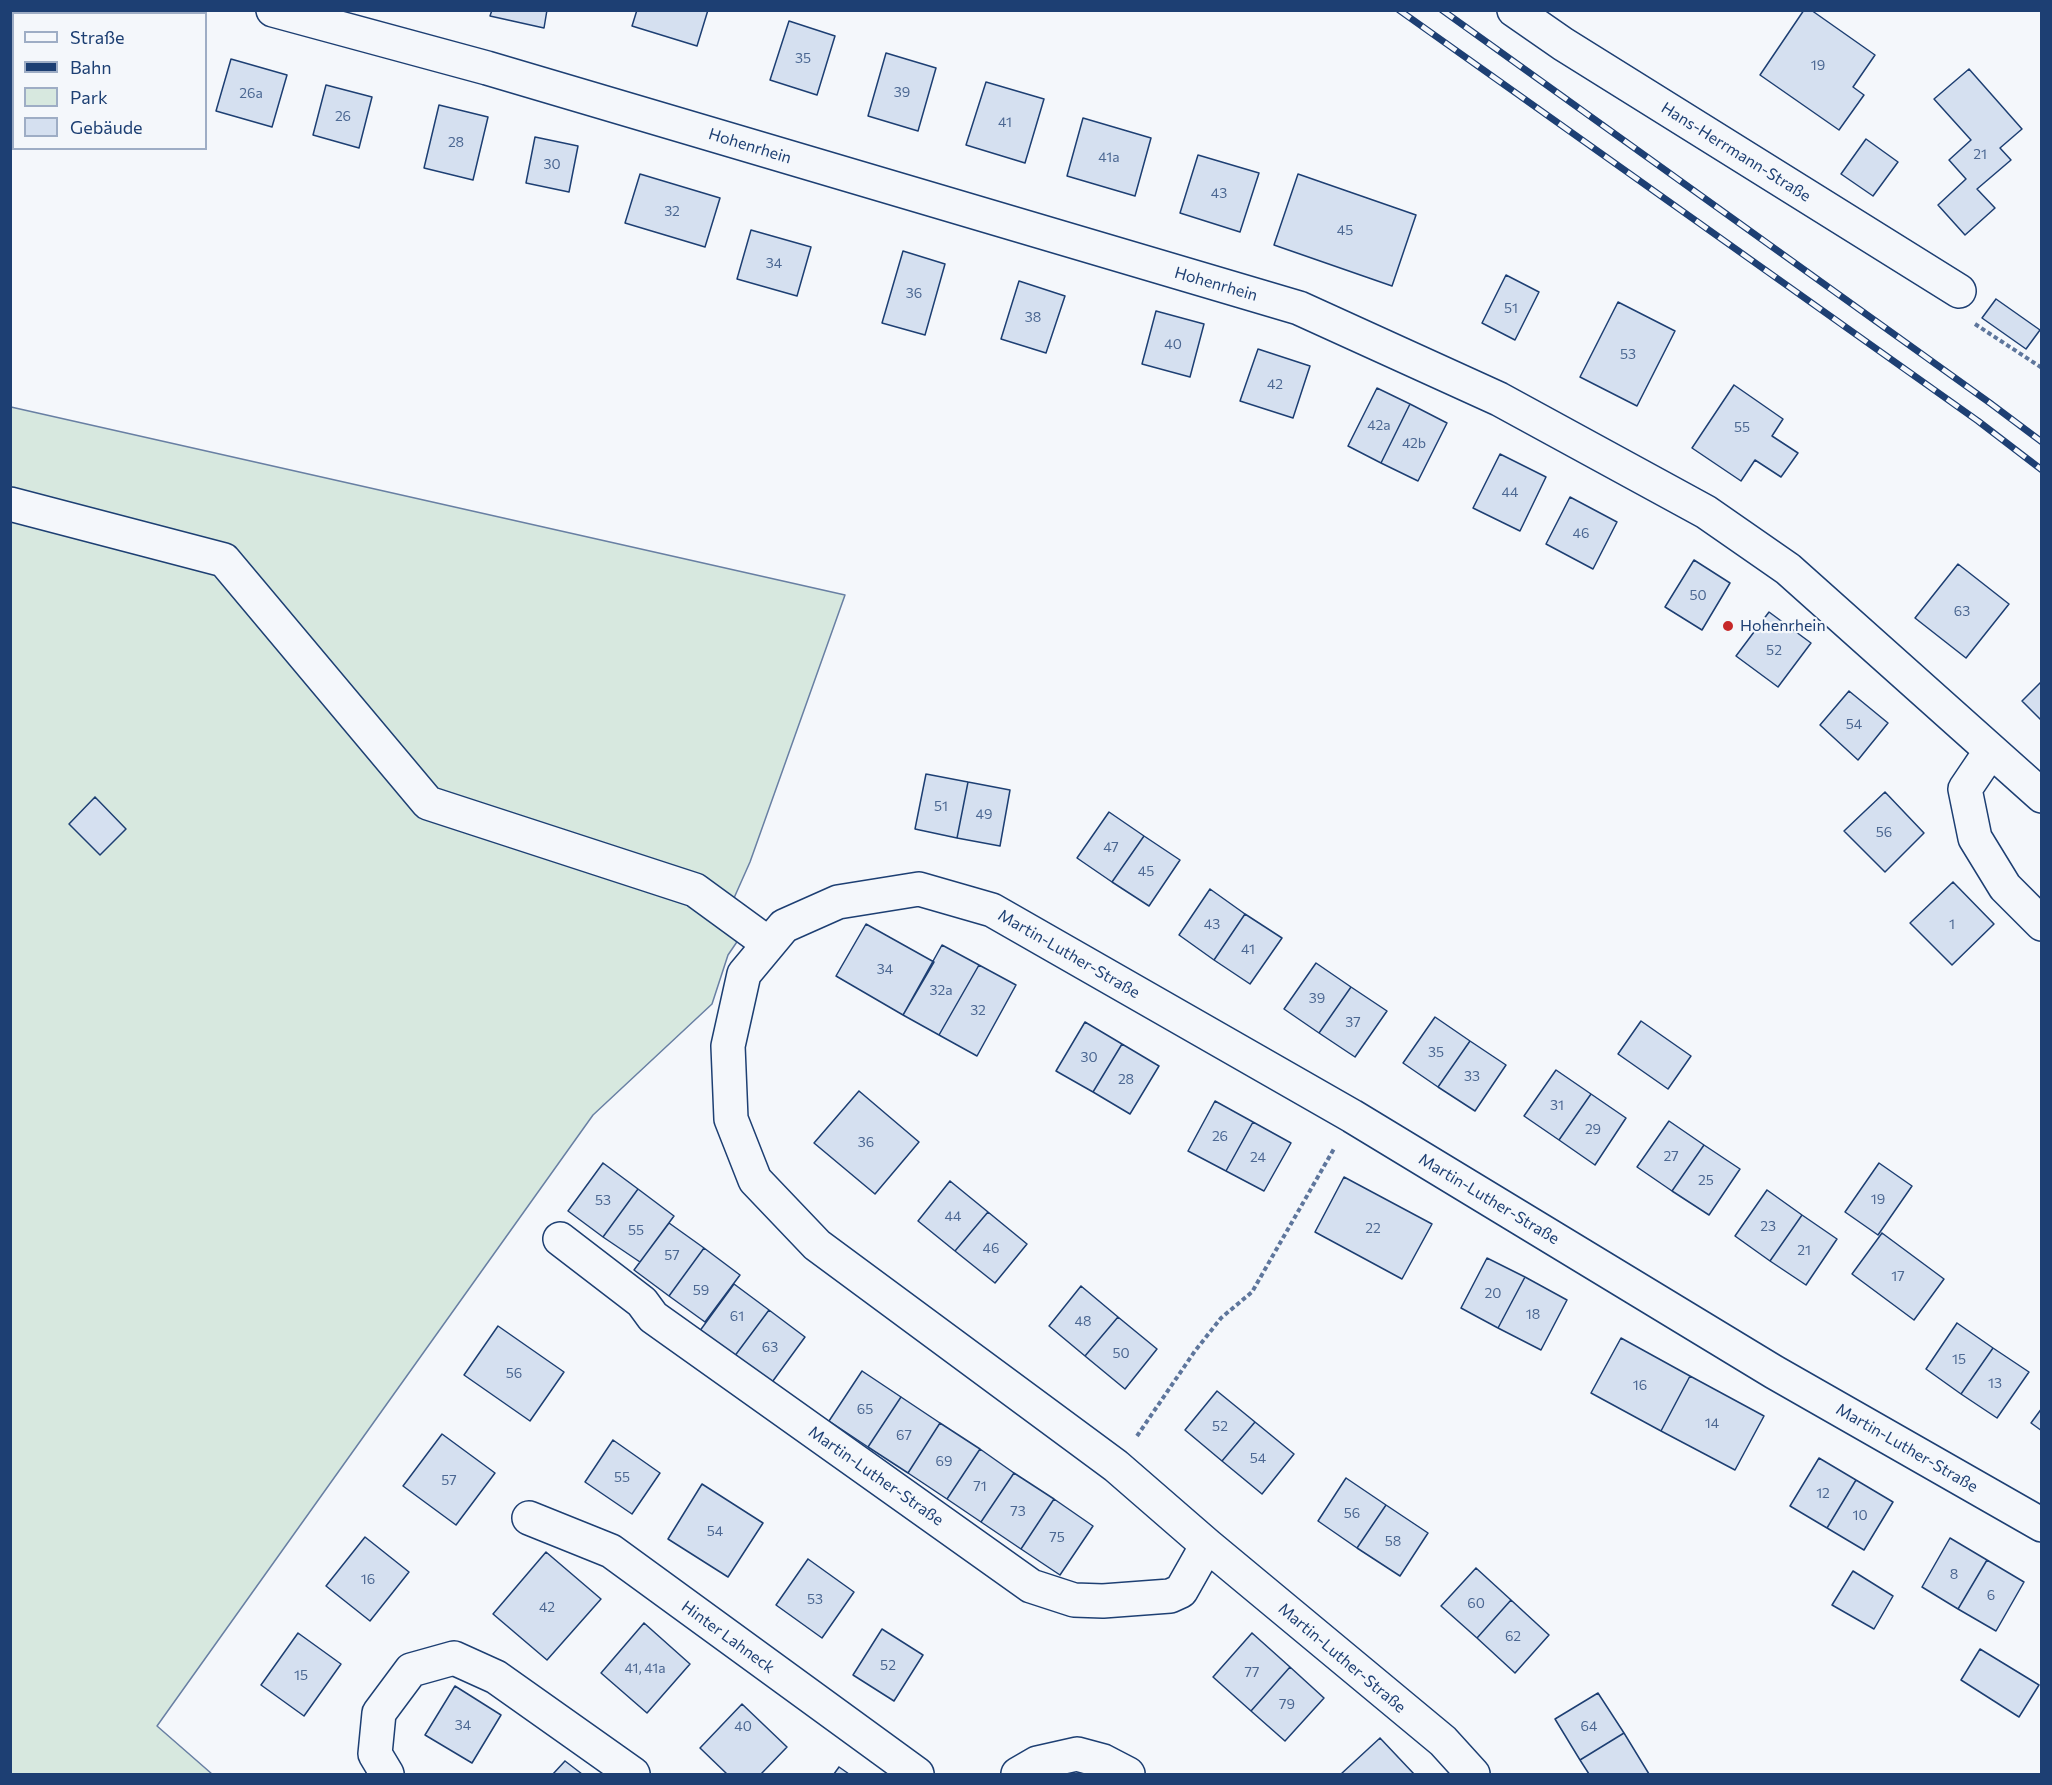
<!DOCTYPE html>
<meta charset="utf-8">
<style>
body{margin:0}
#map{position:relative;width:2052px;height:1785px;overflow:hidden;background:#f4f7fb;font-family:Commissioner,sans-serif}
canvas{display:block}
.frame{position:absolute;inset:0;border:12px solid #1d3f73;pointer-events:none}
.legend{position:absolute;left:12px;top:12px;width:195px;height:138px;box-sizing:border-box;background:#f4f7fb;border:2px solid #9eadc5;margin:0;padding:8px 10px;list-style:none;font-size:18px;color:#1d3f73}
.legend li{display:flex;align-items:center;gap:12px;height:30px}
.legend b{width:30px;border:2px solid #9eadc5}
</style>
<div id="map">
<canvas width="2052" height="1785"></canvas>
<div class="frame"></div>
<ul class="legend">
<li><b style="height:8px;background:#f4f7fb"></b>Straße</li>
<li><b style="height:8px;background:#1d3f73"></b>Bahn</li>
<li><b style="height:16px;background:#d7e8df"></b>Park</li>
<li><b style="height:16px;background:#d5e0f0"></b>Gebäude</li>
</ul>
</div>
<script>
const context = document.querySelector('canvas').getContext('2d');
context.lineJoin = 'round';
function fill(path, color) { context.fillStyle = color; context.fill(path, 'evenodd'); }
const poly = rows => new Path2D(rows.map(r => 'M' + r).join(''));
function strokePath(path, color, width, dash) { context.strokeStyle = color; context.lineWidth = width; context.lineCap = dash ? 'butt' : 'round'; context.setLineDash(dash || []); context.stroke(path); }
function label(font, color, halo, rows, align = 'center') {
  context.font = font + ' Commissioner,sans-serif'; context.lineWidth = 4.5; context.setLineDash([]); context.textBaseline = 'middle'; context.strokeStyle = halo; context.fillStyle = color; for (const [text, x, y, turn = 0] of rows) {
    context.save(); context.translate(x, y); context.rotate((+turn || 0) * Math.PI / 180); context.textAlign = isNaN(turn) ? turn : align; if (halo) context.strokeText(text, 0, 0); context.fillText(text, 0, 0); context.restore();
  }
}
const green = poly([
 [11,407,845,595,750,862,726,916,745,930,728,955,712,1004,593,1115,157,1726,212,1774,11,1774,11,407]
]);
fill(green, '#d7e8df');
strokePath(green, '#687fa3', 1.5);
const building = poly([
 [34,10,116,10,130,14,34,14,34,10],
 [492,10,547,10,544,28,490,16,492,10],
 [637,10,708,10,697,46,632,26,637,10],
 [1804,10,1811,10,1875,55,1853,87,1864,95,1839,130,1760,75,1804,10],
 [789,21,835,36,817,95,770,80,789,21],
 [886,53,936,68,918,131,868,116,886,53],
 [231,59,287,75,272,127,216,111,231,59],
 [1969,69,2022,129,2000,148,2011,160,1977,189,1995,208,1965,235,1938,205,1966,179,1949,160,1971,140,1934,99,1969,69],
 [986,82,1044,99,1025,163,966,145,986,82],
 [326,85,372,97,359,148,313,135,326,85],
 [439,105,488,117,473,180,424,168,439,105],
 [1083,118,1151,138,1135,196,1067,176,1083,118],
 [535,137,578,146,569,192,526,183,535,137],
 [1866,139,1898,162,1873,196,1841,174,1866,139],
 [1198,155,1259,173,1240,232,1180,213,1198,155],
 [640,174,720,198,705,247,625,223,640,174],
 [1298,174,1416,215,1392,286,1274,245,1298,174],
 [751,230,811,247,797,296,737,279,751,230],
 [903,251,945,264,925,335,882,323,903,251],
 [1506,275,1539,292,1515,340,1482,323,1506,275],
 [1019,281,1065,296,1046,353,1001,339,1019,281],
 [1996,299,2040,330,2026,349,1982,318,1996,299],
 [1618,302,1675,331,1637,406,1580,377,1618,302],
 [1156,311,1204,324,1190,377,1142,364,1156,311],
 [1258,349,1310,366,1293,418,1240,401,1258,349],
 [1734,385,1783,419,1772,436,1798,453,1781,477,1755,460,1741,481,1692,448,1734,385],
 [1377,388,1410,404,1381,463,1348,446,1377,388],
 [1410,404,1447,423,1418,481,1381,463,1410,404],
 [1500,454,1546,477,1520,531,1473,508,1500,454],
 [1570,497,1617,522,1593,569,1546,544,1570,497],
 [1694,560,1730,583,1702,630,1665,607,1694,560],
 [1958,564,2009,604,1966,658,1915,618,1958,564],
 [1769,612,1811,643,1778,687,1736,656,1769,612],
 [2042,681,2042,721,2022,701,2042,681],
 [1849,691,1888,723,1858,760,1820,725,1849,691],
 [926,774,968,782,957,838,915,829,926,774],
 [968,782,1010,790,1000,846,957,838,968,782],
 [1885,792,1924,833,1885,872,1844,831,1885,792],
 [95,797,126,829,100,855,69,824,95,797],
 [1109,812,1144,836,1112,882,1077,858,1109,812],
 [1144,836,1180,860,1149,906,1112,882,1144,836],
 [1953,882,1994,924,1952,965,1910,923,1953,882],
 [1210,889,1245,914,1214,960,1179,935,1210,889],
 [1245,914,1282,938,1250,984,1214,960,1245,914],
 [866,924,934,962,903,1015,836,976,866,924],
 [942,945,979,965,939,1035,903,1015,942,945],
 [1316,963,1351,987,1319,1033,1284,1009,1316,963],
 [979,965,1016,985,977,1056,939,1035,979,965],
 [1351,987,1387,1011,1355,1057,1319,1033,1351,987],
 [1435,1017,1470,1041,1438,1087,1403,1063,1435,1017],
 [1641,1021,1691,1056,1668,1089,1618,1054,1641,1021],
 [1085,1022,1122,1044,1093,1092,1056,1071,1085,1022],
 [1470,1041,1506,1065,1475,1111,1438,1087,1470,1041],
 [1122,1044,1159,1066,1130,1114,1093,1092,1122,1044],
 [1556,1070,1591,1094,1559,1140,1524,1116,1556,1070],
 [859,1091,919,1142,875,1194,814,1143,859,1091],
 [1591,1094,1626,1118,1595,1165,1559,1140,1591,1094],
 [1215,1101,1253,1122,1226,1171,1188,1151,1215,1101],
 [1669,1121,1704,1145,1672,1191,1637,1167,1669,1121],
 [1253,1122,1291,1143,1264,1191,1226,1171,1253,1122],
 [1704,1145,1740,1169,1709,1215,1672,1191,1704,1145],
 [603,1163,638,1189,603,1237,568,1211,603,1163],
 [1879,1163,1912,1186,1878,1235,1845,1212,1879,1163],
 [1344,1177,1432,1224,1402,1279,1315,1232,1344,1177],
 [950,1181,988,1212,955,1251,918,1221,950,1181],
 [638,1189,674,1216,640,1262,603,1237,638,1189],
 [1767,1190,1802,1215,1770,1261,1735,1236,1767,1190],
 [988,1212,1027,1244,995,1283,955,1251,988,1212],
 [1802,1215,1837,1239,1806,1285,1770,1261,1802,1215],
 [669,1223,704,1248,669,1296,634,1270,669,1223],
 [1882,1233,1944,1279,1914,1320,1852,1274,1882,1233],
 [704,1248,740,1275,705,1322,669,1296,704,1248],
 [1487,1258,1525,1277,1498,1328,1461,1308,1487,1258],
 [1525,1277,1567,1300,1541,1350,1498,1328,1525,1277],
 [734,1284,769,1310,734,1357,699,1332,734,1284],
 [1081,1286,1118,1317,1085,1356,1049,1326,1081,1286],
 [769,1310,805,1337,770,1385,734,1357,769,1310],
 [1118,1317,1157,1349,1125,1389,1085,1356,1118,1317],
 [1957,1323,1993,1348,1961,1394,1926,1369,1957,1323],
 [498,1326,564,1372,530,1421,464,1375,498,1326],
 [1621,1338,1690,1376,1661,1431,1591,1393,1621,1338],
 [1993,1348,2029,1372,1997,1418,1961,1394,1993,1348],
 [862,1371,901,1397,868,1447,829,1421,862,1371],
 [1690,1376,1764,1416,1735,1470,1661,1431,1690,1376],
 [1217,1391,1255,1422,1222,1461,1185,1430,1217,1391],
 [901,1397,940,1423,908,1473,868,1447,901,1397],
 [2042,1408,2042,1431,2031,1423,2042,1408],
 [1255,1422,1294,1454,1262,1494,1222,1461,1255,1422],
 [940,1423,980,1449,947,1499,908,1473,940,1423],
 [442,1434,495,1473,456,1525,403,1486,442,1434],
 [613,1440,660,1473,632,1514,585,1482,613,1440],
 [980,1449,1014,1473,981,1522,947,1499,980,1449],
 [1819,1458,1856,1480,1827,1528,1790,1506,1819,1458],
 [1014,1473,1054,1499,1021,1549,981,1522,1014,1473],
 [1346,1478,1386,1505,1357,1548,1318,1521,1346,1478],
 [1856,1480,1893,1502,1864,1550,1827,1528,1856,1480],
 [702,1484,763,1523,728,1577,668,1539,702,1484],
 [1054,1499,1093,1526,1060,1575,1021,1549,1054,1499],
 [1386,1505,1428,1533,1400,1576,1357,1548,1386,1505],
 [365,1537,409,1572,370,1621,326,1586,365,1537],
 [1950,1538,1987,1560,1958,1609,1922,1587,1950,1538],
 [546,1552,601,1599,547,1660,493,1614,546,1552],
 [808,1559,854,1592,822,1638,776,1605,808,1559],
 [1987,1560,2024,1582,1996,1631,1958,1609,1987,1560],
 [1476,1568,1511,1600,1477,1638,1441,1606,1476,1568],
 [1853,1571,1893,1596,1874,1629,1832,1605,1853,1571],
 [1511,1600,1549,1635,1515,1673,1477,1638,1511,1600],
 [644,1623,690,1664,647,1713,601,1673,644,1623],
 [882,1629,923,1655,894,1701,853,1675,882,1629],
 [298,1633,341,1664,304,1716,261,1685,298,1633],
 [1252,1633,1290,1667,1251,1711,1213,1677,1252,1633],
 [1980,1649,2039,1685,2019,1717,1961,1680,1980,1649],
 [1290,1667,1324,1698,1285,1741,1251,1711,1290,1667],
 [455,1686,501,1715,472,1763,425,1735,455,1686],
 [1598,1693,1624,1733,1580,1760,1555,1719,1598,1693],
 [742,1704,787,1747,761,1774,727,1774,700,1748,742,1704],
 [1624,1733,1649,1774,1589,1774,1580,1760,1624,1733],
 [1380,1738,1414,1774,1341,1774,1380,1738],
 [565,1761,582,1774,553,1774,565,1761],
 [839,1767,849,1774,834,1774,839,1767]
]);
fill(building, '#d5e0f0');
strokePath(building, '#1d3f73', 1.5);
const minor = poly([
 [273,10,487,68,1299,308,1499,399,1706,512,1788,569,2042,796],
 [1514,10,1563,44,1959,291],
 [10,504,224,560,428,803,695,890,769,944],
 [1990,752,1965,789,1975,838,2005,887,2042,924],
 [560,1239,642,1302,653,1317,1031,1586,1074,1600,1103,1601,1170,1596,1181,1591,1207,1545],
 [529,1518,611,1551,917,1774],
 [387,1774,375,1754,379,1713,411,1670,454,1658,496,1677,633,1774],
 [1018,1774,1037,1763,1077,1754,1103,1761,1128,1774],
 [1473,1774,1443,1741,1207,1545,1116,1466,817,1245,755,1180,731,1119,728,1046,744,974,784,926,838,902,919,889,992,910,1352,1116,1774,1372,2042,1525]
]);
strokePath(minor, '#1d3f73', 36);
strokePath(poly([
 [1975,324,2042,368],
 [1137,1436,1195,1351,1221,1318,1252,1292,1335,1147]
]), '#5e769c', 4, [4.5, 3]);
strokePath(minor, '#f4f7fb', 33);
const rail = poly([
 [1399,10,1978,421,2042,470],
 [1442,10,1990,403,2042,442]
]);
strokePath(rail, '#1d3f73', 7);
strokePath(rail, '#f4f7fb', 4.5, [14]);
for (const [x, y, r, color] of [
 [1728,626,6,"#c62828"]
]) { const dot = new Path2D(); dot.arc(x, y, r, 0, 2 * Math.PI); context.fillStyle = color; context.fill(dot); strokePath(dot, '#f4f7fb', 2); }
label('14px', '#4b6792', null, [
 ["35",803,58],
 ["19",1818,65],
 ["39",902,92],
 ["26a",251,93],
 ["26",343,116],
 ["41",1005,122],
 ["28",456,142],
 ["21",1980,154],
 ["41a",1109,157],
 ["30",552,164],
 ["43",1219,193],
 ["32",672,211],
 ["45",1345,230],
 ["34",774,263],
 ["36",914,293],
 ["51",1511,308],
 ["38",1033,317],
 ["40",1173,344],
 ["53",1628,354],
 ["42",1275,384],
 ["42a",1379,425],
 ["55",1742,427],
 ["42b",1414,443],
 ["44",1510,492],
 ["46",1581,533],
 ["50",1698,595],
 ["63",1962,611],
 ["52",1774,650],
 ["54",1854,724],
 ["51",941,806],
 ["49",984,814],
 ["56",1884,832],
 ["47",1111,847],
 ["45",1146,871],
 ["43",1212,924],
 ["1",1952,924],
 ["41",1248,949],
 ["34",885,969],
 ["32a",941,990],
 ["39",1317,998],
 ["32",978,1010],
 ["37",1353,1022],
 ["35",1436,1052],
 ["30",1089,1057],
 ["33",1472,1076],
 ["28",1126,1079],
 ["31",1557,1105],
 ["29",1593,1129],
 ["26",1220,1136],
 ["36",866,1142],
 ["27",1671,1156],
 ["24",1258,1157],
 ["25",1706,1180],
 ["19",1878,1199],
 ["53",603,1200],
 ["44",953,1216],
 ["23",1768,1226],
 ["22",1373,1228],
 ["55",636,1230],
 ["46",991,1248],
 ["21",1804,1250],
 ["57",672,1255],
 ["17",1898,1276],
 ["59",701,1290],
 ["20",1493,1293],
 ["18",1533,1314],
 ["61",737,1316],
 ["48",1083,1321],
 ["63",770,1347],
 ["50",1121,1353],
 ["15",1959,1359],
 ["56",514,1373],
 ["13",1995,1383],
 ["16",1640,1385],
 ["65",865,1409],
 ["14",1712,1423],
 ["52",1220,1426],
 ["67",904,1435],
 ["54",1258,1458],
 ["69",944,1461],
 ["55",622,1477],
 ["57",449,1480],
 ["71",980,1486],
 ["12",1823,1493],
 ["73",1018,1511],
 ["56",1352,1513],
 ["10",1860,1515],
 ["54",715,1531],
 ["75",1057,1537],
 ["58",1393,1541],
 ["8",1954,1574],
 ["16",368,1579],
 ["6",1991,1595],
 ["53",815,1599],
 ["60",1476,1603],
 ["42",547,1607],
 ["62",1513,1636],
 ["52",888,1665],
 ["41, 41a",645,1668],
 ["77",1252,1672],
 ["15",301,1675],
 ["79",1287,1704],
 ["34",463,1725],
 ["40",743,1726],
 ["64",1589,1726]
]);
label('16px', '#1d3f73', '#f4f7fb', [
 ["Hohenrhein",750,146,17],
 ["Hans-Herrmann-Straße",1736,152,32],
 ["Hohenrhein",1216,284,16],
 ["Martin-Luther-Straße",1069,954,30],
 ["Martin-Luther-Straße",1489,1199,31],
 ["Martin-Luther-Straße",1907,1448,30],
 ["Martin-Luther-Straße",876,1476,35],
 ["Hinter Lahneck",728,1637,36],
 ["Martin-Luther-Straße",1342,1658,40]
]);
label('16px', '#1d3f73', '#f4f7fb', [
 ["Hohenrhein",1740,626]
], 'left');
</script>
